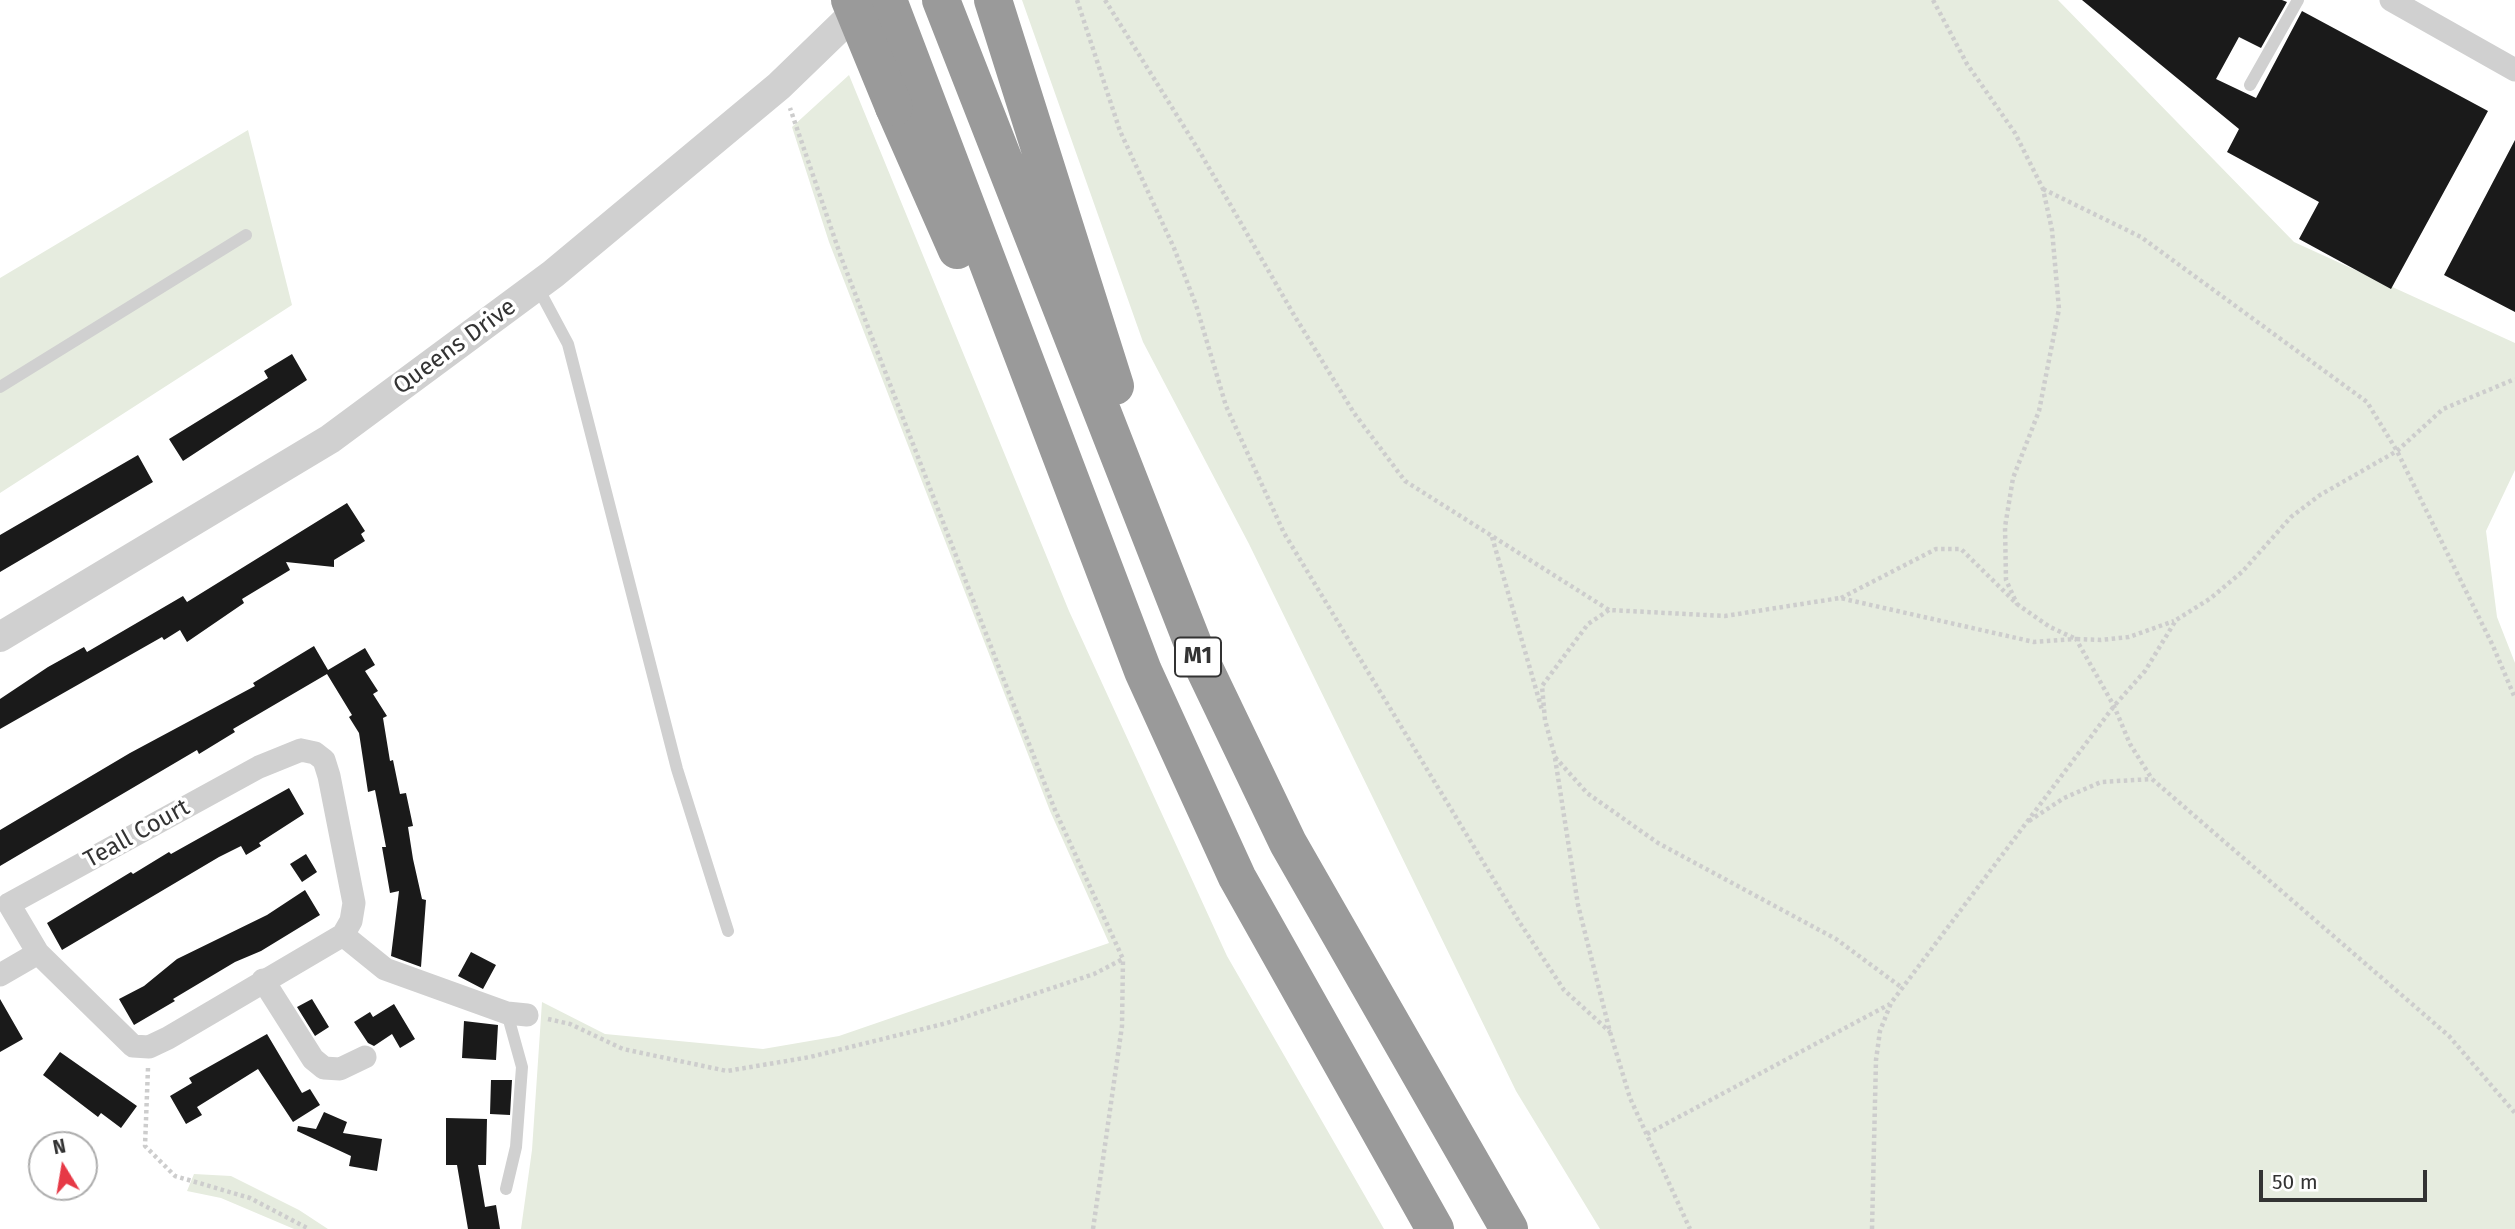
<!DOCTYPE html>
<style>
body{margin:0}
#map{position:relative;width:2515px;height:1229px;overflow:hidden;background:#fff;font-family:"Fira Sans",sans-serif}
canvas{display:block}
.north{position:absolute;left:28px;top:1131px;width:70px;height:70px;box-sizing:border-box;background:#fff;border:2px solid #adadad;border-radius:50%;rotate:349deg;font-size:19px;font-weight:700;line-height:28px;text-align:center;color:#333}
.north::after{content:'';display:block;margin:auto;width:24px;height:32px;background:#e63946;clip-path:polygon(50% 0,100% 100%,50% 72%,0 100%)}
.scale{position:absolute;left:2259px;top:1170px;width:168px;height:32px;box-sizing:border-box;border:4px solid #333;border-top:0;padding-left:9px;font-size:21px;line-height:24px;white-space:nowrap;color:#333;-webkit-text-stroke:5px #fff;paint-order:stroke}
</style>
<div id="map">
<canvas width="2515" height="1229"></canvas>
<div class="north">N</div>
<div class="scale">50 m</div>
</div>
<script>
const context = document.querySelector('canvas').getContext('2d');
context.lineJoin = 'round';
function fill(path, color) { context.fillStyle = color; context.fill(path, 'evenodd'); }
const poly = rows => new Path2D(rows.map(r => 'M' + r).join(''));
function strokePath(path, color, width, dash) { context.strokeStyle = color; context.lineWidth = width; context.lineCap = dash ? 'butt' : 'round'; context.setLineDash(dash || []); context.stroke(path); }
function label(font, color, halo, rows, align = 'center') {
  context.font = font + ' "Fira Sans",sans-serif'; context.lineWidth = 7; context.setLineDash([]); context.textBaseline = 'middle'; context.strokeStyle = halo; context.fillStyle = color; for (const [text, x, y, turn = 0] of rows) {
    context.save(); context.translate(x, y); context.rotate((+turn || 0) * Math.PI / 180); context.textAlign = isNaN(turn) ? turn : align; if (halo) context.strokeText(text, 0, 0); context.fillText(text, 0, 0); context.restore();
  }
}
fill(poly([
 [1022,0,2058,0,2294,242,2515,343,2515,470,2486,531,2497,617,2515,663,2515,1229,1600,1229,1516,1091,1249,544,1143,342],
 [849,75,1069,611,1227,956,1384,1229,521,1229,532,1150,542,1002,605,1034,763,1049,839,1036,1109,943,1050,811,829,242,792,127],
 [248,130,292,305,0,493,0,278],
 [194,1174,231,1176,299,1210,328,1229,294,1229,221,1198,187,1191]
]), '#e6ecdf');
fill(poly([
 [2082,0,2282,0,2287,2,2261,48,2239,37,2216,79,2256,98,2302,11,2488,111,2391,289,2299,239,2319,202,2227,152,2239,129],
 [2515,140,2515,312,2444,275],
 [292,354,307,380,183,461,169,439,268,378,264,371],
 [138,455,153,482,0,572,0,535],
 [347,503,365,531,361,534,365,541,334,560,334,567,286,562,290,570,242,599,244,603,187,642,180,630,164,640,162,637,0,729,0,699,48,667,84,647,87,652,183,596,187,602],
 [314,646,328,670,365,648,375,665,365,671,378,691,373,694,387,716,383,718,390,761,393,760,400,794,406,793,413,826,408,827,413,859,422,899,426,900,421,967,391,956,399,891,390,893,382,847,386,847,375,790,368,792,359,733,349,717,352,715,327,674,233,729,235,732,199,754,197,750,0,866,0,830,130,753,255,686,253,683],
 [289,788,304,814,259,843,261,846,246,855,241,846,219,857,62,950,47,923,131,872,133,874,169,852,171,854],
 [306,854,317,872,302,882,290,864],
 [305,890,320,915,261,951,235,962,173,999,175,1001,134,1025,119,999,144,986,177,959,267,915],
 [471,952,496,965,483,989,458,976],
 [0,999,23,1039,0,1052],
 [312,999,329,1027,315,1036,297,1007],
 [394,1004,415,1039,400,1048,392,1034,374,1046,368,1043,354,1022,370,1012,373,1017],
 [464,1021,498,1025,496,1060,462,1058],
 [267,1034,302,1093,310,1089,320,1105,293,1122,258,1069,197,1107,202,1115,186,1124,170,1096,192,1083,189,1078],
 [60,1052,137,1106,121,1128,101,1113,98,1117,43,1075],
 [491,1080,512,1080,510,1115,490,1114],
 [324,1112,347,1122,343,1133,382,1139,377,1171,349,1166,351,1156,297,1131,298,1126,316,1129],
 [446,1118,487,1119,486,1165,478,1165,485,1207,496,1205,500,1229,468,1229,457,1165,446,1165]
]), '#1a1a1a');
strokePath(poly([
 [1077,0,1120,131,1174,248,1196,305,1226,406,1284,533,1520,923,1564,990,1610,1032],
 [1105,0,1201,154,1294,315,1354,413,1405,481,1609,610,1725,616,1840,598,2034,642,2076,639,2114,706,2130,744,2152,779,2449,1036,2515,1113],
 [1933,0,1967,64,2015,133,2043,189,2052,230,2059,309,2039,411,2013,478,2005,527,2006,580,2017,604],
 [2043,189,2141,237,2367,402,2397,451,2493,646,2515,698],
 [1492,537,1542,710],
 [1841,598,1936,549,1961,549,2017,604,2050,627,2076,639,2101,640,2129,637,2174,621],
 [1609,610,1588,624,1542,686,1545,720,1555,757,1587,793,1658,843,1836,939,1901,987],
 [1555,758,1578,905,1610,1032,1630,1098,1690,1229],
 [2029,821,2064,798,2101,782,2152,779],
 [548,1019,570,1024,623,1049,727,1071,810,1057,947,1023,1094,974,1123,959,1055,810,1000,670,841,257,790,108],
 [148,1068,145,1146,175,1176,250,1198,309,1229],
 [1647,1134,1890,1004],
 [1093,1229,1122,1026,1123,959],
 [1872,1229,1876,1060,1880,1031,1891,1003,2114,706,2145,671,2176,620,2211,598,2242,572,2291,517,2320,495,2397,451,2443,409,2515,379]
]), '#cdcdcd', 4.5, [3.5, 3.5]);
strokePath(poly([
 [2250,85,2298,0],
 [537,286,568,344,677,769,728,931],
 [0,387,246,235],
 [506,1189,516,1147,522,1067,507,1013]
]), '#d0d0d0', 12);
strokePath(poly([
 [2391,0,2515,70],
 [301,750,315,753,324,760,329,776,354,903,351,921,343,935,168,1038,149,1047,133,1046,38,953,9,904,259,767,301,750],
 [343,935,385,969,507,1013,527,1015],
 [0,975,38,953],
 [263,980,313,1059,324,1068,340,1069,365,1057]
]), '#d0d0d0', 23);
strokePath(poly([
 [0,637,330,439,553,274,779,86,868,0]
]), '#d0d0d0', 30);
strokePath(poly([
 [888,0,1143,671,1237,877,1435,1229],
 [941,0,1195,649,1288,843,1509,1229],
 [993,0,1115,386],
 [894,107,957,250]
]), '#9a9a9a', 38);
strokePath(poly([
 [850,0,894,107]
]), '#9a9a9a', 38);
for (const [x, y, w] of [
 [1198,657,46]
]) { const box = new Path2D(); box.roundRect(x - w / 2, y - 19.5, w, 39, 5); context.fillStyle = '#fff'; context.fill(box); strokePath(box, '#333', 2); }
label('bold 23px', '#333', null, [
 ["M1",1198,657]
]);
label('24px', '#333', '#fff', [
 ["Queens Drive",455,347,-36],
 ["Teall Court",137,834,-29]
]);
</script>
